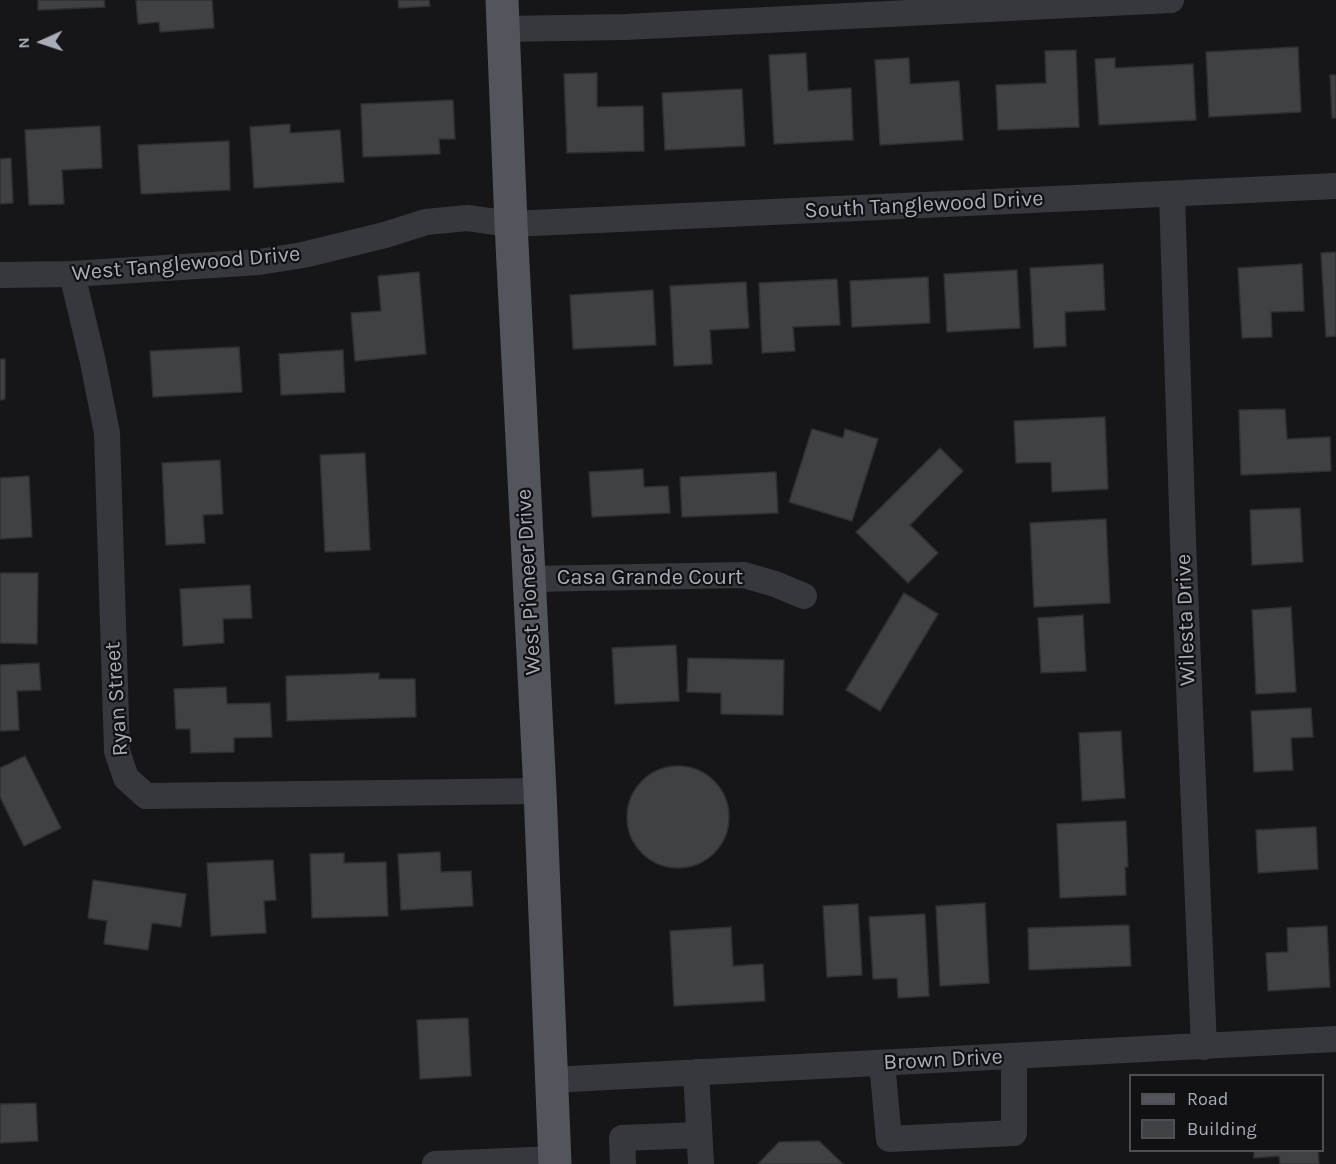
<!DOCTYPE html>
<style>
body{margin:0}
#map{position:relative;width:1336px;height:1164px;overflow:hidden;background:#161618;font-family:Karla,sans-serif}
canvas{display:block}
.legend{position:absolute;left:1129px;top:1074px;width:195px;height:78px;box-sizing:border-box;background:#111113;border:2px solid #4d4f55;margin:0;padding:8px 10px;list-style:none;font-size:18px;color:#a8adb8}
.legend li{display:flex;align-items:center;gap:12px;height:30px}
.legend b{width:30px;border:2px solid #4d4f55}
.north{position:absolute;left:12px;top:12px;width:60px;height:60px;-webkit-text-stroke:4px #111113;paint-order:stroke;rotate:267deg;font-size:16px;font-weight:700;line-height:24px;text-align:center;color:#a8adb8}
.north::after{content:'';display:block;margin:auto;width:21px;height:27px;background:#a8adb8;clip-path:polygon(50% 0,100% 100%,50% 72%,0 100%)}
</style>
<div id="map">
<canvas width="1336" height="1164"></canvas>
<ul class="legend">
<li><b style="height:8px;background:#53555c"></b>Road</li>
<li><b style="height:16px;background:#404145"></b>Building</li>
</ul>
<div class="north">N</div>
</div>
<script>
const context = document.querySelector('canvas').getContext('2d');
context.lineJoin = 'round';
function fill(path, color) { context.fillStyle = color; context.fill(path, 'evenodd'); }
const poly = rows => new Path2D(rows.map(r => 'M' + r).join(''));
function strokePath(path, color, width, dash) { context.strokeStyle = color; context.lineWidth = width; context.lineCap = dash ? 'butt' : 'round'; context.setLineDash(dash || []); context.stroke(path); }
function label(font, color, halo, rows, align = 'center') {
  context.font = font + ' Karla,sans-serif'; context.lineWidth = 4.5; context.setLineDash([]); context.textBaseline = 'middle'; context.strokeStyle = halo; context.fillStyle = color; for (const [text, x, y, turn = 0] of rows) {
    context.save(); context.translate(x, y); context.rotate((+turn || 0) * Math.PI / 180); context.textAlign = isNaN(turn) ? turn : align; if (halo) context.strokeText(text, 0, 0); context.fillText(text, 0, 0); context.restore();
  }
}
const building = poly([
 [38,0,104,0,105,7,38,10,38,0],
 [136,0,212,0,214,28,160,32,159,22,138,24,136,0],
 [398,0,429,0,430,6,399,8,398,0],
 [1298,47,1301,112,1209,117,1206,52,1298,47],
 [1076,50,1079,127,998,130,996,85,1046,83,1045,51,1076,50],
 [806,53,808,91,851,88,853,140,774,144,769,55,806,53],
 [909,58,910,84,959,81,963,140,880,145,875,60,909,58],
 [1115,58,1115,68,1193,64,1196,120,1099,125,1095,59,1115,58],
 [597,73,597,107,643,106,644,151,567,153,564,74,597,73],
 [1330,75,1336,75,1336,118,1332,118,1330,75],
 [742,89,745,146,665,150,662,93,742,89],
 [453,100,455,139,439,139,440,154,363,157,361,104,453,100],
 [290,124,290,133,340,130,344,182,254,188,250,127,290,124],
 [100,126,102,168,62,170,64,204,29,205,25,130,100,126],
 [229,141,230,190,141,194,138,145,229,141],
 [11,158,13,203,0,204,0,159,11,158],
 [1336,252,1336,336,1326,337,1321,253,1336,252],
 [1103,264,1105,310,1065,312,1066,346,1034,348,1030,268,1103,264],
 [1302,264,1304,311,1271,312,1272,337,1242,338,1238,268,1302,264],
 [1017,270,1020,328,947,332,944,274,1017,270],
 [419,272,426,354,355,361,351,313,381,311,378,276,419,272],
 [928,277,930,323,852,327,850,281,928,277],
 [837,279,840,325,793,327,795,351,762,353,759,283,837,279],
 [746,282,749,328,710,330,712,364,674,366,670,286,746,282],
 [653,290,656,345,573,349,570,295,653,290],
 [239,347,242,392,153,397,150,351,239,347],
 [343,350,345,392,281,395,279,354,343,350],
 [0,359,5,359,5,399,0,400,0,359],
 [1285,409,1287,439,1330,437,1331,471,1241,475,1239,410,1285,409],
 [1105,417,1108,489,1052,492,1051,462,1016,463,1014,421,1105,417],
 [812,429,843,438,845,429,878,439,852,521,789,502,812,429],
 [940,448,963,471,910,525,938,553,908,583,856,532,940,448],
 [365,453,370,550,325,552,320,455,365,453],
 [220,460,223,514,203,515,205,543,166,545,162,463,220,460],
 [643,469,644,487,668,486,670,513,592,517,589,472,643,469],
 [776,472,778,513,682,517,680,477,776,472],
 [29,476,32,537,0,539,0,478,29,476],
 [1300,508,1303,562,1252,565,1250,510,1300,508],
 [1106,519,1110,603,1034,607,1030,523,1106,519],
 [0,573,38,573,37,644,0,643,0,573],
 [250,585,252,618,223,619,224,643,183,646,180,589,250,585],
 [904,593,938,614,880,711,846,690,904,593],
 [1291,607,1296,692,1256,694,1252,610,1291,607],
 [1083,615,1086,671,1041,673,1038,618,1083,615],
 [676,645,679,701,615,704,612,648,676,645],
 [688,658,784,660,783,715,721,714,721,693,687,692,688,658],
 [39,663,41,690,17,691,19,730,0,731,0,665,39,663],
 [379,673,379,679,415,679,416,717,287,721,286,676,379,673],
 [226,687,227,704,270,703,272,737,234,738,234,752,191,753,190,729,176,729,174,689,226,687],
 [1311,708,1313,737,1291,738,1293,770,1254,772,1251,711,1311,708],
 [1121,731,1125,798,1082,801,1079,733,1121,731],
 [25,756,61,828,24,846,0,797,0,768,25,756],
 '627 817a51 51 0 1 1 102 0a51 51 0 1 1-102 0Z',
 [1126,821,1128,867,1125,867,1126,895,1060,898,1057,824,1126,821],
 [1316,827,1318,869,1258,873,1256,830,1316,827],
 [440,852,441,872,471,871,473,906,401,910,398,854,440,852],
 [344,853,344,863,386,862,388,916,312,918,310,854,344,853],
 [273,860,276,900,264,901,266,933,211,936,207,863,273,860],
 [93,880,186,894,181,927,152,923,148,950,104,944,107,921,88,918,93,880],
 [985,903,989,983,940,986,936,906,985,903],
 [858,904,862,975,827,977,823,906,858,904],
 [925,914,929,996,898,998,897,978,873,979,869,917,925,914],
 [1129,925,1131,966,1029,970,1028,928,1129,925],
 [1327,926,1330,987,1268,991,1266,953,1288,952,1287,928,1327,926],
 [731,927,733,966,763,964,765,1001,674,1006,670,931,731,927],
 [468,1018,471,1076,420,1079,417,1020,468,1018],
 [36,1103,38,1141,0,1143,0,1104,36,1103],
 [819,1141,843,1164,758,1164,779,1142,819,1141],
 [1254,1150,1318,1150,1319,1164,1280,1164,1279,1156,1254,1158,1254,1150]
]);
fill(building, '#404145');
strokePath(building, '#303034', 1.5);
strokePath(poly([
 [503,29,625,27,1171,0],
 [1172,194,1183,541,1204,1047],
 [72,274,93,362,107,433,117,751,126,778,146,796,540,791],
 [0,275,72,274,259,262,303,255,385,235,426,222,467,218,511,224,1336,186],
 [529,579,744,575,775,584,804,596],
 [882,1063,889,1139,1014,1133,1014,1056],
 [696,1072,701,1164],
 [551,1080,1336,1039],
 [435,1164,555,1159],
 [623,1164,622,1138,699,1135]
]), '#37383d', 26);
strokePath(poly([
 [502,0,511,224,540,791,555,1164]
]), '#53555c', 33);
label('22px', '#a8adb8', '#111113', [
 ["South Tanglewood Drive",924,205,-3],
 ["West Tanglewood Drive",186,264,-5],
 ["Casa Grande Court",650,578],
 ["West Pioneer Drive",529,582,-93],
 ["Wilesta Drive",1186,620,-92],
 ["Ryan Street",117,699,-94],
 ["Brown Drive",943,1060,-3]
]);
</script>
